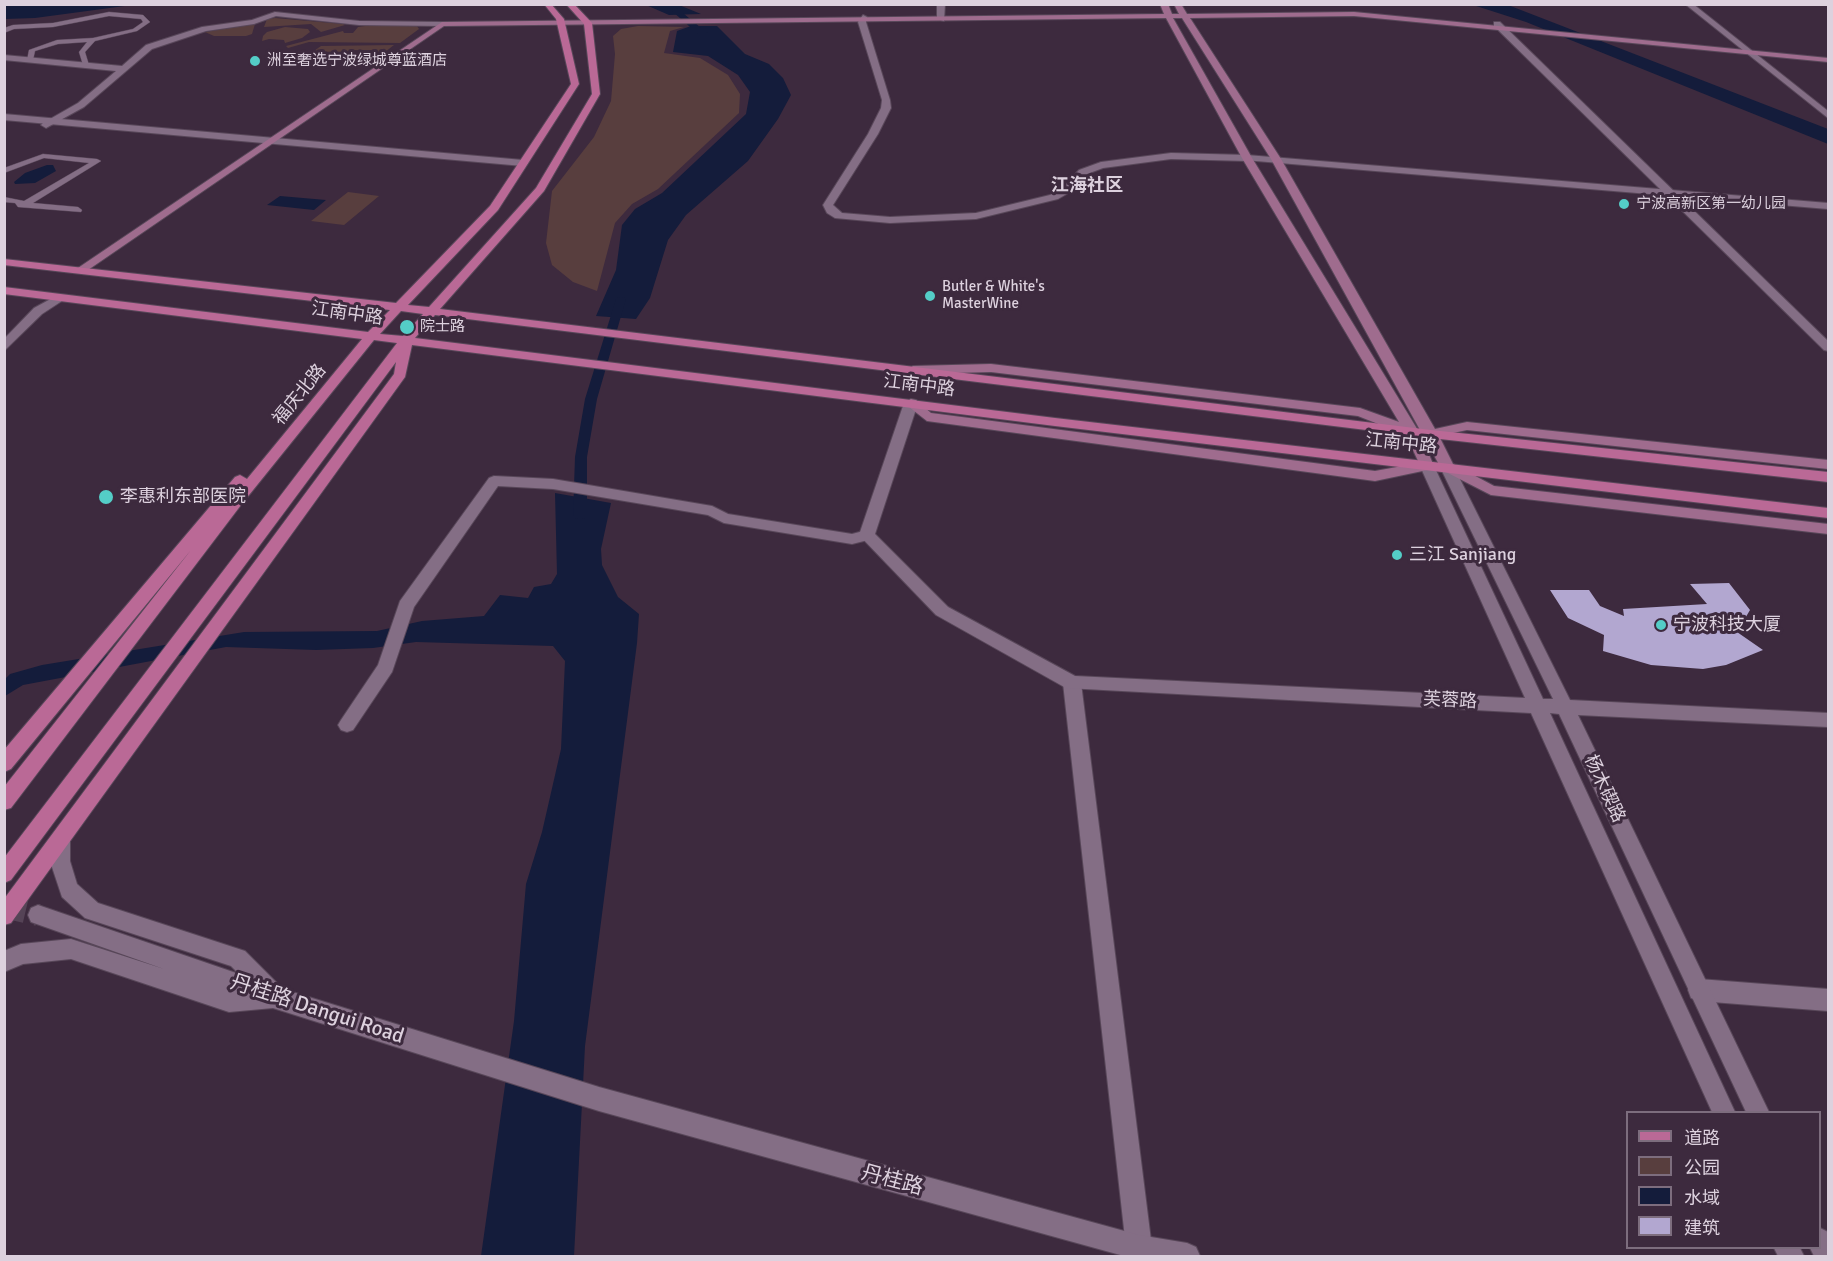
<!DOCTYPE html>
<meta charset="utf-8">
<style>
body{margin:0}
#map{position:relative;width:1833px;height:1261px;overflow:hidden;background:#3d2a3e;font-family:Signika,"Noto Sans SC",sans-serif}
canvas{display:block}
.frame{position:absolute;inset:0;border:6px solid #ddd1de;pointer-events:none}
.legend{position:absolute;left:1626px;top:1111px;width:195px;height:138px;box-sizing:border-box;background:#3d2a3e;border:2px solid #7d6d7e;margin:0;padding:8px 10px;list-style:none;font-size:18px;color:#ddd1de}
.legend li{display:flex;align-items:center;gap:12px;height:30px}
.legend b{width:30px;border:2px solid #7d6d7e}
</style>
<div id="map">
<canvas width="1833" height="1261"></canvas>
<div class="frame"></div>
<ul class="legend">
<li><b style="height:8px;background:#ba6996"></b>道路</li>
<li><b style="height:16px;background:#583e3e"></b>公园</li>
<li><b style="height:16px;background:#141c3b"></b>水域</li>
<li><b style="height:16px;background:#b2a7d0"></b>建筑</li>
</ul>
</div>
<script>
const context = document.querySelector('canvas').getContext('2d');
context.lineJoin = 'round';
function fill(path, color) { context.fillStyle = color; context.fill(path, 'evenodd'); }
const poly = rows => new Path2D(rows.map(r => 'M' + r).join(''));
function strokePath(path, color, width, dash) { context.strokeStyle = color; context.lineWidth = width; context.lineCap = dash ? 'butt' : 'round'; context.setLineDash(dash || []); context.stroke(path); }
function label(font, color, halo, rows, align = 'center') {
  context.font = font + ' Signika,"Noto Sans SC",sans-serif'; context.lineWidth = 6; context.setLineDash([]); context.textBaseline = 'middle'; context.strokeStyle = halo; context.fillStyle = color; for (const [text, x, y, turn = 0] of rows) {
    context.save(); context.translate(x, y); context.rotate((+turn || 0) * Math.PI / 180); context.textAlign = isNaN(turn) ? turn : align; if (halo) context.strokeText(text, 0, 0); context.fillText(text, 0, 0); context.restore();
  }
}
fill(poly([
 [275,18,343,24,345,25,321,32,311,24,264,27,267,19],
 [255,24,252,34,246,36,214,36,205,32],
 [365,26,417,26,419,29,400,43,309,42,288,48,286,46,343,31,344,33,353,33,358,27],
 [638,26,684,27,670,31,664,53,700,58,728,75,740,94,739,113,658,189,632,204,615,223,597,291,573,282,552,265,546,243,552,191,594,137,611,101,615,54,613,36,621,29],
 [285,27,308,29,310,32,302,38,285,43,284,40,269,39,262,41,263,36,267,32],
 [394,45,385,52,355,50,351,54,344,55,331,52,308,55,321,46],
 [348,192,379,196,344,225,311,221]
]), '#583e3e');
fill(poly([
 [4,5,5,4,132,5,35,18,5,19],
 [646,5,679,5,701,14,669,15],
 [1473,5,1508,5,1828,129,1828,144,1526,22],
 [691,26,717,26,745,54,769,64,783,78,791,95,778,119,748,161,686,215,668,240,650,298,636,319,596,316,616,270,622,225,635,209,662,193,746,114,750,92,738,75,708,56,673,52,677,31],
 [47,165,53,165,56,171,35,183,15,184,14,182,25,173],
 [280,196,326,200,314,210,267,205],
 [555,493,611,503,601,549,602,565,618,597,639,614,637,643,585,1046,574,1256,481,1256,514,1021,526,884,542,832,561,749,565,661,553,646,416,642,373,648,316,650,226,647,23,685,5,696,5,679,10,674,42,665,244,632,377,631,422,621,484,616,500,595,528,598,534,587,551,584,557,574]
]), '#141c3b');
fill(poly([
 [664,4,672,4,712,37,712,41,706,41,664,4],
 [621,296,626,299,597,399,587,457,587,516,580,521,573,516,575,457,585,399,616,299,621,296]
]), '#141c3b');
fill(poly([
 [1729,583,1750,610,1737,632,1763,650,1726,665,1703,669,1651,665,1603,651,1604,635,1568,618,1550,590,1589,590,1600,606,1624,616,1623,609,1707,604,1690,584]
]), '#b2a7d0');
strokePath(poly([
 [4,907,38,915]
]), '#554356', 22, [22, 11]);
const pedestrian = poly([
 [109,12,143,15,150,22,137,31,95,41,85,52,89,65,86,67,83,65,79,52,87,42,58,44,35,51,33,60,30,62,27,60,29,50,57,40,93,38,133,29,143,22,141,19,109,16,53,27,14,29,4,33,4,28,13,25,53,23,109,12],
 [43,154,97,159,101,161,33,203,78,207,82,210,81,212,18,207,15,203,4,202,4,197,24,201,89,163,44,158,4,173,4,168,43,154]
]);
const minor = poly([
 [937,4,945,4,944,21,937,19,937,4],
 [275,12,359,21,442,22,446,24,442,26,359,25,276,16,254,24,206,31,152,49,84,107,46,128,41,125,43,123,78,103,116,71,4,60,4,55,122,66,146,45,202,27,252,20,275,12],
 [863,15,867,17,866,22,890,100,891,108,878,134,833,205,842,213,890,217,976,213,1050,195,1062,188,1079,170,1101,162,1171,153,1247,155,1252,158,1247,161,1171,159,1103,168,1087,174,1070,192,1058,199,976,219,890,223,835,218,827,213,823,205,868,134,881,108,882,100,858,22,863,15],
 [1494,22,1500,22,1828,341,1828,351,1824,350,1494,26,1494,22],
 [420,51,427,53,407,68,401,68,401,64,420,51],
 [494,476,553,479,712,506,728,514,852,534,867,530,875,535,872,539,852,544,724,523,708,515,553,489,498,486,414,607,392,672,353,730,347,732,341,730,338,725,341,720,378,665,400,601,489,478,494,476],
 [1072,676,1078,678,1081,683,1153,1256,1127,1256,1063,683,1066,678,1072,676],
 [1699,979,1828,989,1828,1011,1699,1001,1691,998,1688,990,1691,982,1699,979]
]);
const tertiary = poly([
 [1685,4,1693,4,1828,111,1828,118,1685,4],
 [4,114,523,160,528,163,523,166,4,120,4,114],
 [1247,155,1828,203,1828,209,1244,160,1244,156,1247,155],
 [58,295,68,297,42,314,4,351,4,339,34,308,58,295],
 [911,399,918,403,875,534,948,607,1075,676,1525,698,1420,466,1427,461,1434,466,1543,699,1553,699,1440,467,1442,464,1452,464,1454,467,1570,700,1828,713,1828,727,1578,715,1769,1112,1746,1112,1559,714,1550,713,1735,1112,1712,1112,1531,713,1066,688,936,615,859,535,904,403,911,399],
 [60,832,67,835,70,841,70,861,77,884,98,903,245,951,283,989,599,1087,1139,1235,1187,1243,1196,1247,1200,1256,1124,1256,599,1111,273,1008,229,1012,71,959,23,964,4,972,4,951,21,944,71,939,164,969,31,922,28,915,31,908,38,905,239,974,231,966,85,918,62,897,50,861,50,841,53,835,60,832],
 [1820,1228,1828,1232,1828,1256,1814,1256,1810,1248,1820,1248,1820,1228],
 [1774,1248,1800,1248,1804,1256,1778,1256,1774,1248]
]);
const secondary = poly([
 [1160,4,1168,4,1172,14,1179,14,1174,4,1181,4,1187,14,1354,12,1828,58,1828,62,1354,16,1190,18,1281,159,1435,429,1467,422,1828,460,1828,469,1467,430,1439,436,1453,464,1494,486,1828,524,1828,534,1491,495,1442,470,1271,159,1182,18,1173,18,1252,158,1419,432,1434,466,1432,469,1375,481,927,421,904,403,911,399,916,400,931,413,1375,471,1419,463,1406,435,1358,416,991,372,913,374,907,370,913,366,991,364,1360,408,1399,422,1242,158,1166,18,444,26,85,272,75,270,442,22,1164,14,1160,4]
]);
const primary = poly([
 [544,4,551,4,564,19,579,84,498,210,408,305,429,307,536,188,592,94,584,24,566,4,574,4,592,23,600,94,544,191,440,309,1431,430,1828,472,1828,482,1431,438,435,315,415,338,1055,418,1828,508,1828,518,1055,426,412,345,405,377,11,923,4,925,4,899,394,374,396,362,11,880,4,883,4,858,397,343,374,340,241,505,11,808,4,810,4,787,191,550,11,769,4,772,4,750,235,477,240,475,247,479,362,339,4,294,4,287,368,332,390,310,4,265,4,259,396,303,490,206,571,84,556,19,544,4],
 [401,311,423,314,403,336,380,334,401,311]
]);
strokePath(pedestrian, '#584759', 1);
strokePath(minor, '#584759', 2);
strokePath(tertiary, '#584759', 2);
strokePath(secondary, '#584759', 2);
strokePath(primary, '#584759', 2);
fill(pedestrian, '#846e85');
fill(minor, '#846e85');
fill(tertiary, '#846e85');
fill(secondary, '#9f6c8e');
fill(primary, '#ba6996');
for (const [x, y, r, color] of [
 [255,61,6,"#54cdc7"],
 [1624,204,6,"#54cdc7"],
 [930,296,6,"#54cdc7"],
 [407,327,8,"#54cdc7"],
 [106,497,8,"#54cdc7"],
 [1397,555,6,"#54cdc7"],
 [1661,625,6,"#54cdc7"]
]) { const dot = new Path2D(); dot.arc(x, y, r, 0, 2 * Math.PI); context.fillStyle = color; context.fill(dot); strokePath(dot, '#3d2a3e', 2); }
label('15px', '#ddd1de', '#3d2a3e', [
 ["洲至奢选宁波绿城尊蓝酒店",267,61],
 ["宁波高新区第一幼儿园",1636,204],
 ["Butler & White's",942,287],
 ["MasterWine",942,304],
 ["院士路",420,327]
], 'left');
label('bold 18px', '#ddd1de', '#3d2a3e', [
 ["江海社区",1087,186]
]);
label('18px', '#ddd1de', '#3d2a3e', [
 ["江南中路",347,314,8],
 ["江南中路",919,386,7],
 ["福庆北路",300,395,-51],
 ["江南中路",1401,444,6],
 ["芙蓉路",1450,701,3],
 ["杨木碶路",1604,789,65]
]);
label('18px', '#ddd1de', '#3d2a3e', [
 ["李惠利东部医院",120,497],
 ["三江 Sanjiang",1409,555],
 ["宁波科技大厦",1673,625]
], 'left');
label('21px', '#ddd1de', '#3d2a3e', [
 ["丹桂路 Dangui Road",317,1010,18],
 ["丹桂路",892,1181,15]
]);
</script>
